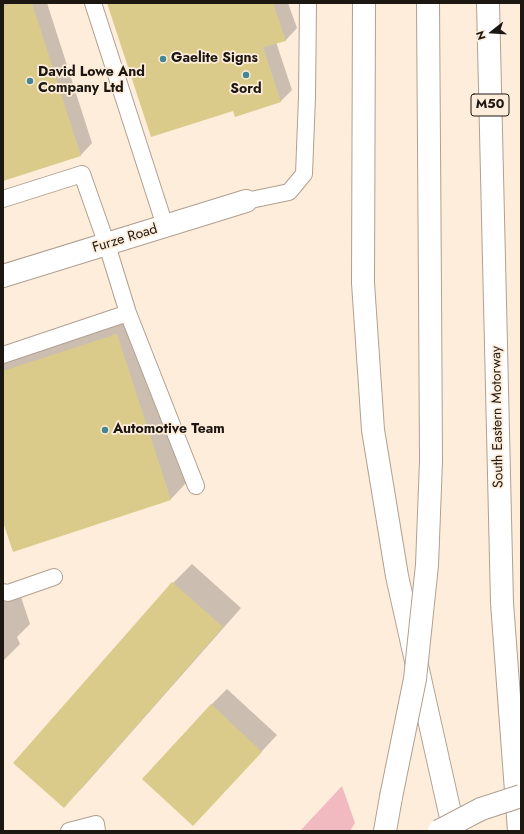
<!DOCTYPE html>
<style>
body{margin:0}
#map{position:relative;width:524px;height:834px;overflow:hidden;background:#feeddb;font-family:Jost,sans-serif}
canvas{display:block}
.frame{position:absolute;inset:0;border:4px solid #1d1711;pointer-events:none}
.north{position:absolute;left:472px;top:12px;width:40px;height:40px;-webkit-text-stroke:3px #feeddb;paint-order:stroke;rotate:253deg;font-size:11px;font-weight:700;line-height:16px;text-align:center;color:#1d1711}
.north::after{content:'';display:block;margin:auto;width:14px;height:18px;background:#1d1711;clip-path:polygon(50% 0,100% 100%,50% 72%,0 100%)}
</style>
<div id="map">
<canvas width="524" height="834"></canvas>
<div class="frame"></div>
<div class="north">N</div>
</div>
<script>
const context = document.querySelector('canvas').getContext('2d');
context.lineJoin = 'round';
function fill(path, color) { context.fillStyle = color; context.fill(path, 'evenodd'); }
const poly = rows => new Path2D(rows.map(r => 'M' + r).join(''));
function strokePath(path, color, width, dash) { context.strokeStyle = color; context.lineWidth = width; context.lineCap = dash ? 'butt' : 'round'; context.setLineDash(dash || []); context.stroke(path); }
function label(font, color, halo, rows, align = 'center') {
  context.font = font + ' Jost,sans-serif'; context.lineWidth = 3.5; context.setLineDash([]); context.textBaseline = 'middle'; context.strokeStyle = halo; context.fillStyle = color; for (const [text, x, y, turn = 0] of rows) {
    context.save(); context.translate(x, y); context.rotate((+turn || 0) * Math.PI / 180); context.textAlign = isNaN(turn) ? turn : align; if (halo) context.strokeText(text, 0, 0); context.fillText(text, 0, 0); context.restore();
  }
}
fill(poly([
 [342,786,355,823,350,831,300,831]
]), '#f0bac0');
fill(poly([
 [3,3,47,3,92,143,81,155,3,180],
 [108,3,288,3,297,28,286,40,276,42,292,90,281,101,233,110],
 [132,319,186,483,171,499,13,550,3,519,3,362],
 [192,564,241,608,83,787,63,807,173,583],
 [3,593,6,602,21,597,30,624,17,637,20,644,3,661],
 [227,689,277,735,208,809,211,705]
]), '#0003');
fill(poly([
 [14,3,32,3,81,156,3,181,3,6],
 [107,3,273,3,286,41,263,47,281,102,235,117,233,111,151,137],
 [117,334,171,500,13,552,3,522,3,371],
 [172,582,223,627,64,808,13,763],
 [211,704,262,752,193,826,142,779]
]), '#dacb8a');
const lane = poly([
 [93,3,165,226],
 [3,199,82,174,107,245,128,313,196,486],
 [246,201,289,192,304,174,307,97,308,3],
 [3,355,128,313],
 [3,592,8,593,54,577],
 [69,831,96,824,97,831]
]);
const street = poly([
 [3,276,246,201]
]);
const highway = poly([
 [364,3,363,283,373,430,397,576,454,831],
 [428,3,430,290],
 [488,3,502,603,519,831],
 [385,831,391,797]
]);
strokePath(lane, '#b0a090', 18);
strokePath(street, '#b0a090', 24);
strokePath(highway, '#b0a090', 24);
strokePath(lane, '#fff', 16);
strokePath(street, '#fff', 22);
strokePath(highway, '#fff', 22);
const secondaryBridge = poly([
 [439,831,481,809,521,796]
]);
const highwayBridge = poly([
 [391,797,415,679,427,565,431,461,430,290]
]);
strokePath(secondaryBridge, '#b0a090', 24, []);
strokePath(highwayBridge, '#b0a090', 24, []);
strokePath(secondaryBridge, '#fff', 22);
strokePath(highwayBridge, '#fff', 22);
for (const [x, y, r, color] of [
 [163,59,4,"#438795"],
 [246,75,4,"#438795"],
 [30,81,4,"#438795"],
 [105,430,4,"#438795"]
]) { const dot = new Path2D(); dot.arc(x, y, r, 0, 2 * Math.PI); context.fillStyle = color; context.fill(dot); strokePath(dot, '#feeddb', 1.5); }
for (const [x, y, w] of [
 [490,105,38]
]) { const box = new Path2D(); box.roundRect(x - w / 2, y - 11, w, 22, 3); context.fillStyle = '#feeddb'; context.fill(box); strokePath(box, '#1d1711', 1); }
label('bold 13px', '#1d1711', null, [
 ["M50",490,105]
]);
label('bold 14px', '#1d1711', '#feeddb', [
 ["Gaelite Signs",171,59],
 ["David Lowe And",38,73],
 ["Company Ltd",38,89],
 ["Sord",246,90,"center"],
 ["Automotive Team",113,430]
], 'left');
label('14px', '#1d1711', '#feeddb', [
 ["Furze Road",125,239,-17],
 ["South Eastern Motorway",498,417,-91]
]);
</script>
